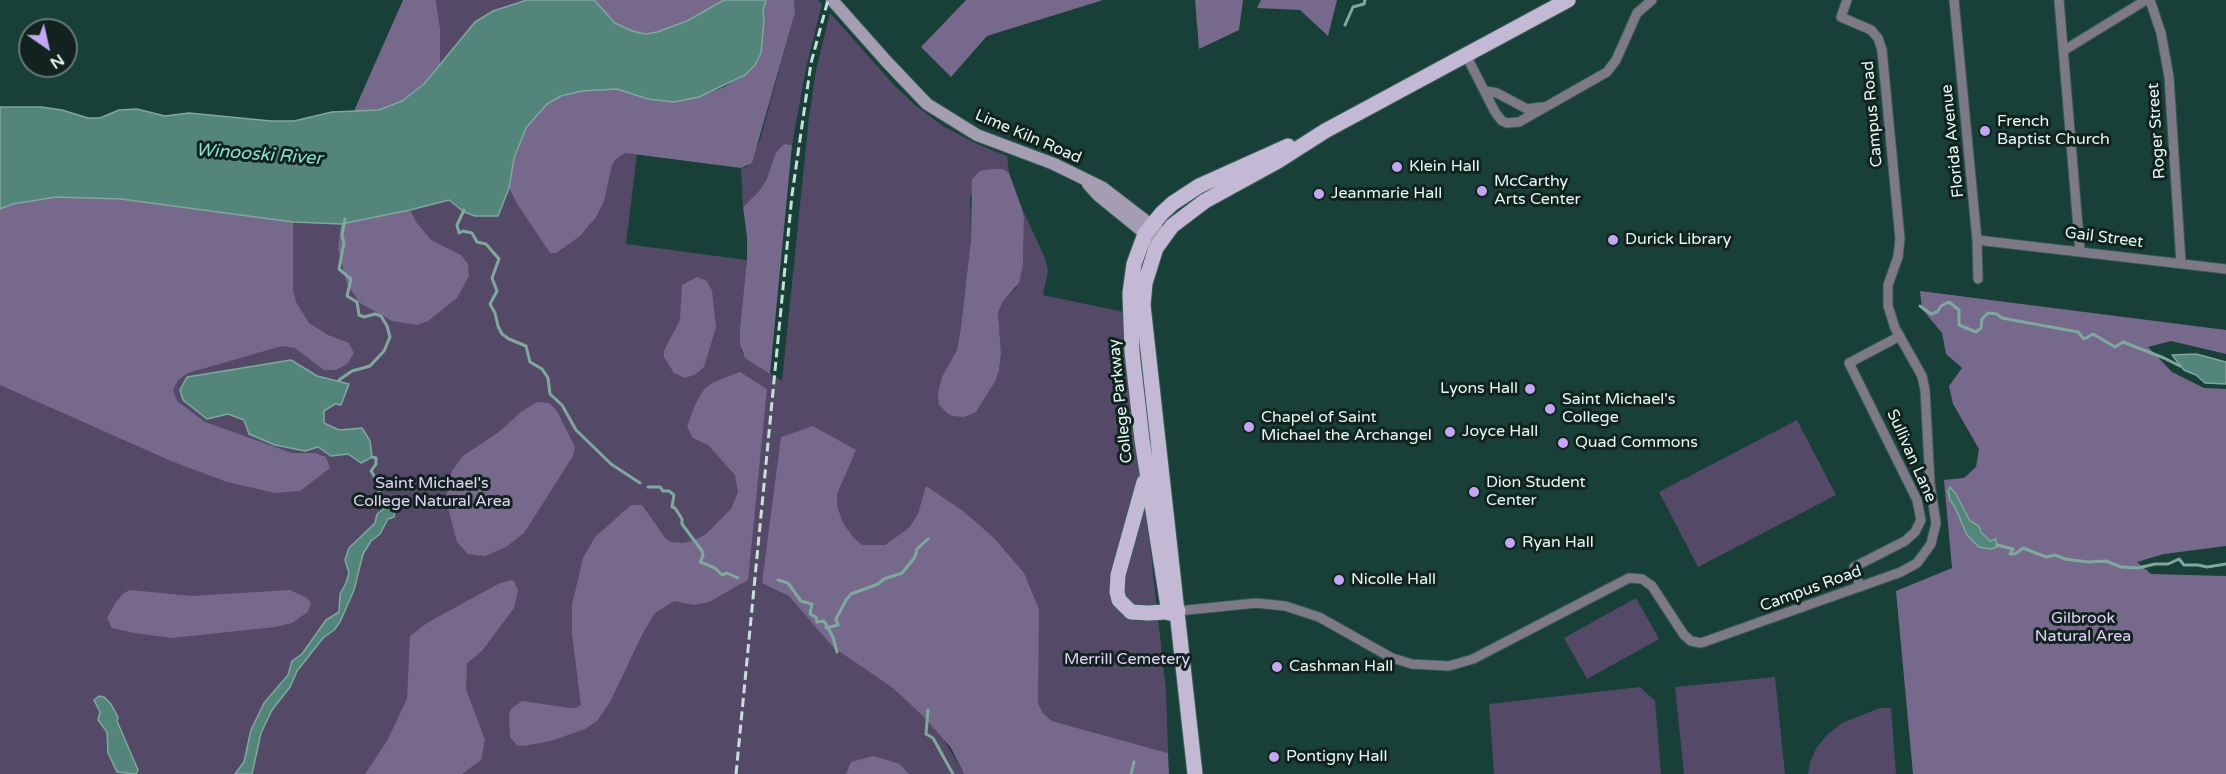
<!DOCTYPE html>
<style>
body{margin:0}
#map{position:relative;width:2226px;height:774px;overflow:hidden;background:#183f38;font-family:"Varela Round",sans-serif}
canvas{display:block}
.north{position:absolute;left:18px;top:18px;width:60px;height:60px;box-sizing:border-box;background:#12231f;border:2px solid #667974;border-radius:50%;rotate:146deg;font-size:16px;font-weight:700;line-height:24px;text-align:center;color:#e4f9f4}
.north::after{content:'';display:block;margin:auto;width:21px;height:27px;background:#c4a7f1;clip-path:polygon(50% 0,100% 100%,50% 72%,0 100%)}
</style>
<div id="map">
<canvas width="2226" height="774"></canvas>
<div class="north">N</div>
</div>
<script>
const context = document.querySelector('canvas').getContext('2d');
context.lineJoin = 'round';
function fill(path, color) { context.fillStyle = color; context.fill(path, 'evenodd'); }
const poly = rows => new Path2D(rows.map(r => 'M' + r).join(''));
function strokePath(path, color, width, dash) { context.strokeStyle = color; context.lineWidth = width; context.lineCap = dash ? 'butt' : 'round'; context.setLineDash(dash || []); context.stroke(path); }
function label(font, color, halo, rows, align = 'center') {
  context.font = font + ' "Varela Round",sans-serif'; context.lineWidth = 6; context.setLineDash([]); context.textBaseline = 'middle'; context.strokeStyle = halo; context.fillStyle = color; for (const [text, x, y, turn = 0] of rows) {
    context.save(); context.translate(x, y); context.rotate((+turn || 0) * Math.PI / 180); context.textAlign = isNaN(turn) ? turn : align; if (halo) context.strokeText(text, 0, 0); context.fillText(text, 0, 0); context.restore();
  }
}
fill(poly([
 [436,0,527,0,475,22,440,64,440,28],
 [794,0,818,0,822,4,806,68,792,145,784,144,776,152,766,181,759,191,743,207,741,168,747,167,760,140,795,13],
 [830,13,895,86,915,105,943,126,977,144,1007,156,1009,173,1003,169,970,196,971,238,961,327,957,350,939,405,947,413,952,416,976,412,995,382,999,371,1001,353,998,312,1002,301,1016,288,1023,265,1024,217,1021,206,1045,258,1048,271,1043,295,1124,312,1166,690,1168,753,1052,721,1043,713,1038,703,1038,696,944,740,964,774,909,774,900,764,870,774,0,774,0,209,410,210,449,200,464,212,497,216,509,188,514,158,648,99,637,154,626,244,747,260,740,327,741,351,746,358,782,381,809,117,816,70],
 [1797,420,1836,495,1698,567,1659,492],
 [1636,598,1659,639,1587,679,1564,638],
 [1775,677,1785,774,1684,774,1675,687],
 [1640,687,1655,701,1661,774,1494,774,1489,704],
 [1880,708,1891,708,1896,774,1808,774,1810,762,1817,747,1828,734,1842,723]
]), '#554968');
fill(poly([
 [403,0,436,0,440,28,440,64,424,84,402,101,379,110,354,111],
 [594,0,724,0,687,21,657,32,646,34,632,31,615,23],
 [766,0,794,0,795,13,752,163,741,168,625,153,615,160,612,165,604,201,596,217,580,236,556,253,550,253,518,205,509,188,514,158,526,128,535,116,547,104,561,96,582,91,617,89,648,99,674,102,699,97,724,87,745,75,755,65,761,52,764,21,763,11],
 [966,0,1103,0,987,36,951,77,921,47],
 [1195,0,1243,0,1239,30,1199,49],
 [1261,0,1337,0,1328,36,1300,10,1257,8],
 [784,144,792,145,770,374,745,358,740,345,740,327,747,260,747,237,743,207,759,191,766,181,776,152],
 [992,169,1003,169,1009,173,1021,206,1024,217,1023,265,1019,283,1003,301,998,312,1001,353,999,371,995,382,976,412,964,417,952,416,947,413,939,405,938,393,942,377,957,350,961,327,971,238,972,179,980,171],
 [56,197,121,199,293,222,293,290,296,302,309,323,328,335,349,343,354,353,347,364,336,370,324,370,295,348,282,346,188,373,178,380,173,390,177,401,205,422,292,453,315,453,326,457,330,468,300,491,275,493,227,482,171,461,0,385,0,209,13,204],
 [410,210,416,222,431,240,461,255,468,264,469,276,457,298,428,321,417,325,392,321,360,303,347,284,338,249,341,224],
 [697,277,707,281,712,291,716,327,704,367,696,374,685,378,674,373,664,357,664,351,680,320,682,285],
 [1920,291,2226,330,2226,354,2171,341,2148,347,2172,372,2204,388,2226,389,2226,546,2164,554,2137,562,2151,574,2226,576,2226,774,1913,774,1896,591,1952,568,1944,480,1964,478,1976,467,1979,449,1953,404,1949,386,1962,368,1946,354,1942,333,1922,309],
 [1955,507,1964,508,1970,521,1979,526,1981,531,1990,541,1979,547,1967,535],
 [740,372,767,389,748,580,709,602,694,605,674,601,655,613,643,633,610,702,597,721,585,729,551,741,523,746,517,745,510,737,509,713,512,708,522,701,570,708,576,708,581,705,572,634,572,605,583,558,595,537,631,505,642,505,666,539,671,542,683,543,695,540,706,534,731,509,738,492,735,475,708,445,693,438,687,427,695,405,704,389,714,382],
 [537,402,549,403,557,411,575,447,573,456,524,533,506,547,485,556,468,554,457,542,447,504,447,488,452,471,463,456,499,432,521,412],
 [813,426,856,450,837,494,837,506,843,523,853,537,862,545,885,545,909,528,918,514,926,486,963,511,994,538,1024,573,1039,609,1038,703,1043,713,1052,721,1168,753,1169,774,964,774,951,748,925,718,893,688,833,647,789,596,762,583,781,437],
 [513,580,518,590,514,608,482,651,467,663,466,689,485,740,481,760,462,774,365,774,387,741,407,699,410,636,427,623,500,583],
 [130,590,192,596,290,590,307,598,311,603,308,612,302,616,292,623,275,627,172,638,134,633,112,628,107,618,116,602,124,593],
 [873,756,900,764,909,774,846,774,851,762]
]), '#76698c');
const water = poly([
 [527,0,594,0,615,23,632,31,646,34,657,32,687,21,724,0,766,0,763,11,764,21,761,53,755,65,745,75,699,97,674,102,648,99,617,89,582,91,561,96,547,104,526,128,514,158,509,188,498,216,475,216,464,212,449,200,410,210,341,224,293,222,121,199,56,197,13,204,0,209,0,107,41,107,62,110,88,118,100,118,119,110,137,109,165,116,189,113,271,121,294,121,332,112,379,110,402,101,424,84,475,22,493,11,527,0],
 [2196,354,2226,362,2226,384,2205,383,2196,375,2184,370,2172,355,2196,354],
 [291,360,317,376,349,384,341,405,335,404,324,411,324,423,339,430,362,428,370,441,372,457,361,463,348,454,331,456,318,447,305,451,275,445,249,434,244,420,228,414,207,419,183,400,180,390,187,377,291,360],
 [1950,487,1956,494,1970,521,1979,526,1981,532,1990,541,1996,539,1997,547,1990,549,1979,547,1967,535,1955,507,1950,500,1948,491,1950,487],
 [385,508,395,510,394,517,388,519,380,534,371,541,363,554,354,590,340,622,334,630,323,638,297,671,290,687,272,710,261,733,252,774,235,774,244,762,251,730,264,703,288,675,292,661,302,654,326,620,339,612,340,594,346,583,349,573,345,560,349,548,375,523,377,514,385,508],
 [99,696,104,697,111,704,118,717,117,721,138,770,136,774,117,772,108,753,107,732,98,720,100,712,94,700,99,696]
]);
fill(water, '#54857b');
strokePath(water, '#7fa89f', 1.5);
strokePath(poly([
 [1345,25,1353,7,1364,4,1365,0],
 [464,210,457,225,459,233,463,231,472,233,477,242,486,244,499,259,492,278,497,291,490,304,495,313,498,326,502,334,509,339,526,346,530,362,542,369,548,378,550,394,562,405,576,430,611,464,640,483],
 [1920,306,1931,314,1937,312,1941,306,1949,302,1959,310,1959,325,1976,332,1981,328,1982,319,1988,313,1997,314,2002,318,2078,332,2084,339,2093,334,2115,347,2123,342,2164,358,2180,366],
 [339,380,352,371,370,366,384,351,390,337,387,326,381,316,375,314,364,317,359,315,357,302,347,296,351,279,339,269,344,243,342,235,345,219],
 [372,457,376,458,376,464,371,471,381,487,378,495,383,500,380,505,385,508],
 [648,487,660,487,663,491,669,491,674,495,672,507,675,508,682,519,682,524,702,551,703,556,700,562,715,568,722,575,727,573,738,578],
 [1997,545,2013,549,2010,554,2015,554,2023,548,2046,557,2055,555,2065,559,2088,562,2106,561,2121,567,2138,568,2155,564,2168,564,2179,559,2184,565,2198,565,2207,567,2226,564],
 [778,580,788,583,801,601,812,604,810,614,816,617,817,622,824,621,833,637,837,652],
 [826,628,838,625,836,619,846,600,851,594,878,584,884,579,902,573,915,557,917,549,928,539],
 [928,710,926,734,933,738,953,774],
 [1131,774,1134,762]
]), '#7fa89f', 3);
const street = poly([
 [1954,0,1977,240,1978,279],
 [2059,0,2080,251],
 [2150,0,2161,33,2169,77,2181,263],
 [2063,51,2146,0],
 [1466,55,1495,112,1502,121,1507,123,1519,122,1607,72,1616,60,1637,13,1652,0],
 [1486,91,1497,93,1527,109,1542,107],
 [1977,240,2226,269],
 [1860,587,1854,567,1905,541,1915,532,1921,520,1917,500,1849,363,1900,336],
 [1178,611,1256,603,1285,606,1319,617,1392,658,1412,664,1449,666,1473,659,1629,578,1642,579,1652,586,1684,635,1691,641,1701,643,1901,572,1917,563,1931,544,1936,523,1930,483,1925,390,1922,376,1895,328,1888,306,1888,285,1898,257,1900,239,1882,50,1878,38,1871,30,1841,17,1847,0]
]);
const secondary = poly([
 [832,0,887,62,927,104,977,135,1054,164,1103,188,1159,231],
 [1088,184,1098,195,1152,239]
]);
const primary = poly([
 [1144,482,1118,575,1117,592,1119,600,1131,612,1149,613,1178,611],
 [1169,613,1142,440,1132,352,1130,293,1134,264,1145,234,1162,213,1173,203,1199,186,1288,146],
 [1195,774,1143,305,1145,283,1156,248,1172,226,1205,201,1278,161,1325,131,1568,0]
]);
strokePath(street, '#395d56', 11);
strokePath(secondary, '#395d56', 14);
strokePath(primary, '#395d56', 17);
strokePath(street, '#7e7986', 9);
strokePath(secondary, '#a59db2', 12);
strokePath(primary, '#c3b9d4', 15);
strokePath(poly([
 [736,774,792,195,811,63,828,0]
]), '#c8e0da', 3, [9, 4.5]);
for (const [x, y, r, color] of [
 [1985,131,6,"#c4a7f1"],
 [1397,167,6,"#c4a7f1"],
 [1482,191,6,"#c4a7f1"],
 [1319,194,6,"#c4a7f1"],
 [1613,240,6,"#c4a7f1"],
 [1530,389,6,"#c4a7f1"],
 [1550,409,6,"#c4a7f1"],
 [1249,427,6,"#c4a7f1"],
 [1450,432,6,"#c4a7f1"],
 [1563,443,6,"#c4a7f1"],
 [1474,492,6,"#c4a7f1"],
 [1510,543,6,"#c4a7f1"],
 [1339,580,6,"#c4a7f1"],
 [1277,667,6,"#c4a7f1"],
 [1274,757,6,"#c4a7f1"]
]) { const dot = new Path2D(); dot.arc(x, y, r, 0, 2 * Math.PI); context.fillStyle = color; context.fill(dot); strokePath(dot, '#12231f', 2); }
label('16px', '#e4f9f4', '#12231f', [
 ["Campus Road",1873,114,-95],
 ["Roger Street",2157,131,-94],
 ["Lime Kiln Road",1028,137,23],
 ["Florida Avenue",1953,141,-96],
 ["Gail Street",2104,238,7],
 ["College Parkway",1121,401,-96],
 ["Sullivan Lane",1911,456,66],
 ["Campus Road",1811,589,-20]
]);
label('16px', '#e4f9f4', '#12231f', [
 ["French",1997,122],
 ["Baptist Church",1997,140],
 ["Klein Hall",1409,167],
 ["McCarthy",1494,182],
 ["Arts Center",1494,200],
 ["Jeanmarie Hall",1331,194],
 ["Durick Library",1625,240],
 ["Lyons Hall",1518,389,"right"],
 ["Saint Michael's",1562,400],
 ["College",1562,418],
 ["Chapel of Saint",1261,418],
 ["Michael the Archangel",1261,436],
 ["Joyce Hall",1462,432],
 ["Quad Commons",1575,443],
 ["Dion Student",1486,483],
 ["Center",1486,501],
 ["Ryan Hall",1522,543],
 ["Nicolle Hall",1351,580],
 ["Cashman Hall",1289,667],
 ["Pontigny Hall",1286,757]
], 'left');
label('16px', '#e0d2f7', '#12231f', [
 ["Saint Michael's",432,484],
 ["College Natural Area",432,502],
 ["Gilbrook",2083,619],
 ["Natural Area",2083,637],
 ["Merrill Cemetery",1127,660]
]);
label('italic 18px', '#8ee2d2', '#12231f', [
 ["Winooski River",259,155,4]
]);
</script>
